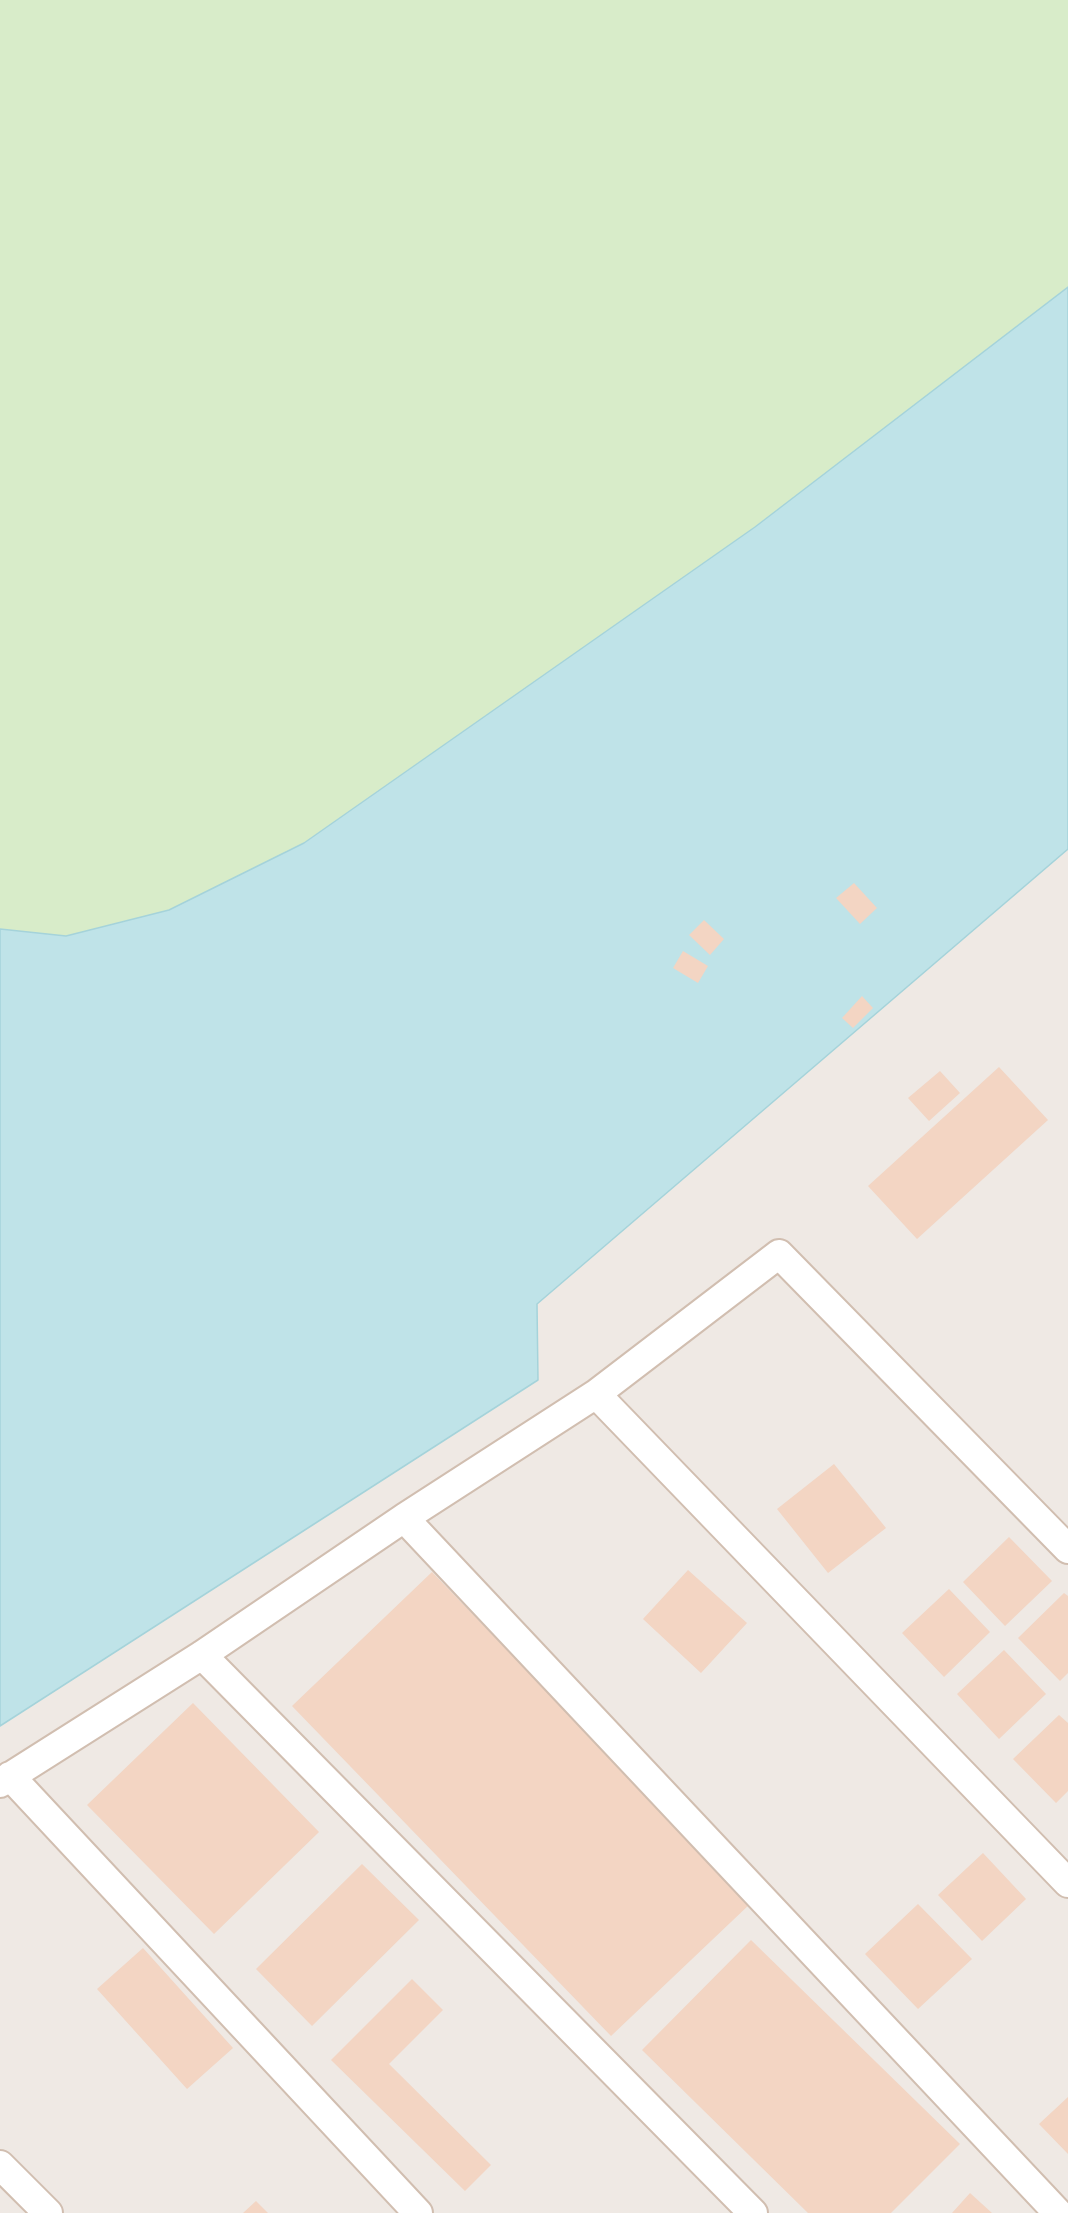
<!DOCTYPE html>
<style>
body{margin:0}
canvas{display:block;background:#fdf6ec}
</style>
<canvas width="1068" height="2213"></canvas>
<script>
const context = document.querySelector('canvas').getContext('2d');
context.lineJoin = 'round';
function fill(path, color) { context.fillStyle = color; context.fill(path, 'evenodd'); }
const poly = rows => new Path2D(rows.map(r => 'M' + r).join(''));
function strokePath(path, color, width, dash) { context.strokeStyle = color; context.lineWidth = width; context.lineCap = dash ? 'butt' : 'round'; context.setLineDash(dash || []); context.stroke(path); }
fill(poly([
 [1068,849,1068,2213,0,2213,0,1726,537,1380,536,1304]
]), '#efe9e4');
fill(poly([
 [0,0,1068,0,1068,287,755,527,304,843,169,910,66,936,0,929]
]), '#d8ecc9');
const water = poly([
 [1068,287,1068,849,537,1304,538,1380,0,1726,0,929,66,936,169,910,304,843,755,527,1068,287]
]);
fill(water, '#bfe3e8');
strokePath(water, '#a5d3da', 1.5);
fill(poly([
 [854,883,877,908,860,924,836,898],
 [704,920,724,939,710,955,689,935],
 [683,951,708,966,698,983,673,968],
 [862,996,873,1008,853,1028,842,1018],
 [999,1067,1048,1120,917,1239,868,1186],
 [940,1071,960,1093,929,1121,908,1098],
 [834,1464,886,1528,828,1573,777,1509],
 [1009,1537,1052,1581,1005,1626,963,1582],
 [688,1570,747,1623,701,1673,643,1619],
 [432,1572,751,1903,611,2036,292,1706],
 [949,1589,990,1632,944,1677,902,1633],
 [1064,1593,1068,1596,1068,1673,1060,1681,1018,1638],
 [1004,1650,1046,1694,999,1739,957,1694],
 [193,1703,319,1832,214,1934,87,1805],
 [1059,1715,1068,1723,1068,1791,1056,1803,1013,1759],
 [983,1853,1026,1899,982,1941,938,1895],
 [362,1864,419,1920,312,2026,256,1969],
 [918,1904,972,1959,918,2009,865,1954],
 [751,1940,960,2144,891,2213,808,2213,642,2050],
 [143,1948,233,2048,187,2089,97,1989],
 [412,1979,443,2010,389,2064,491,2165,465,2191,331,2060],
 [1068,2097,1068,2154,1039,2124],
 [970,2193,992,2213,952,2213],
 [256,2201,268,2213,243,2213]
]), '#f3d5c3');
const street = poly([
 [596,1394,1068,1883],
 [404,1518,1058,2213],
 [202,1655,753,2213],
 [10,1776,418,2213],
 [0,1783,202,1655,404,1518,596,1394,779,1254,1068,1549],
 [0,2165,48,2213]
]);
strokePath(street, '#d1beb0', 32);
strokePath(street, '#fff', 28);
</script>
